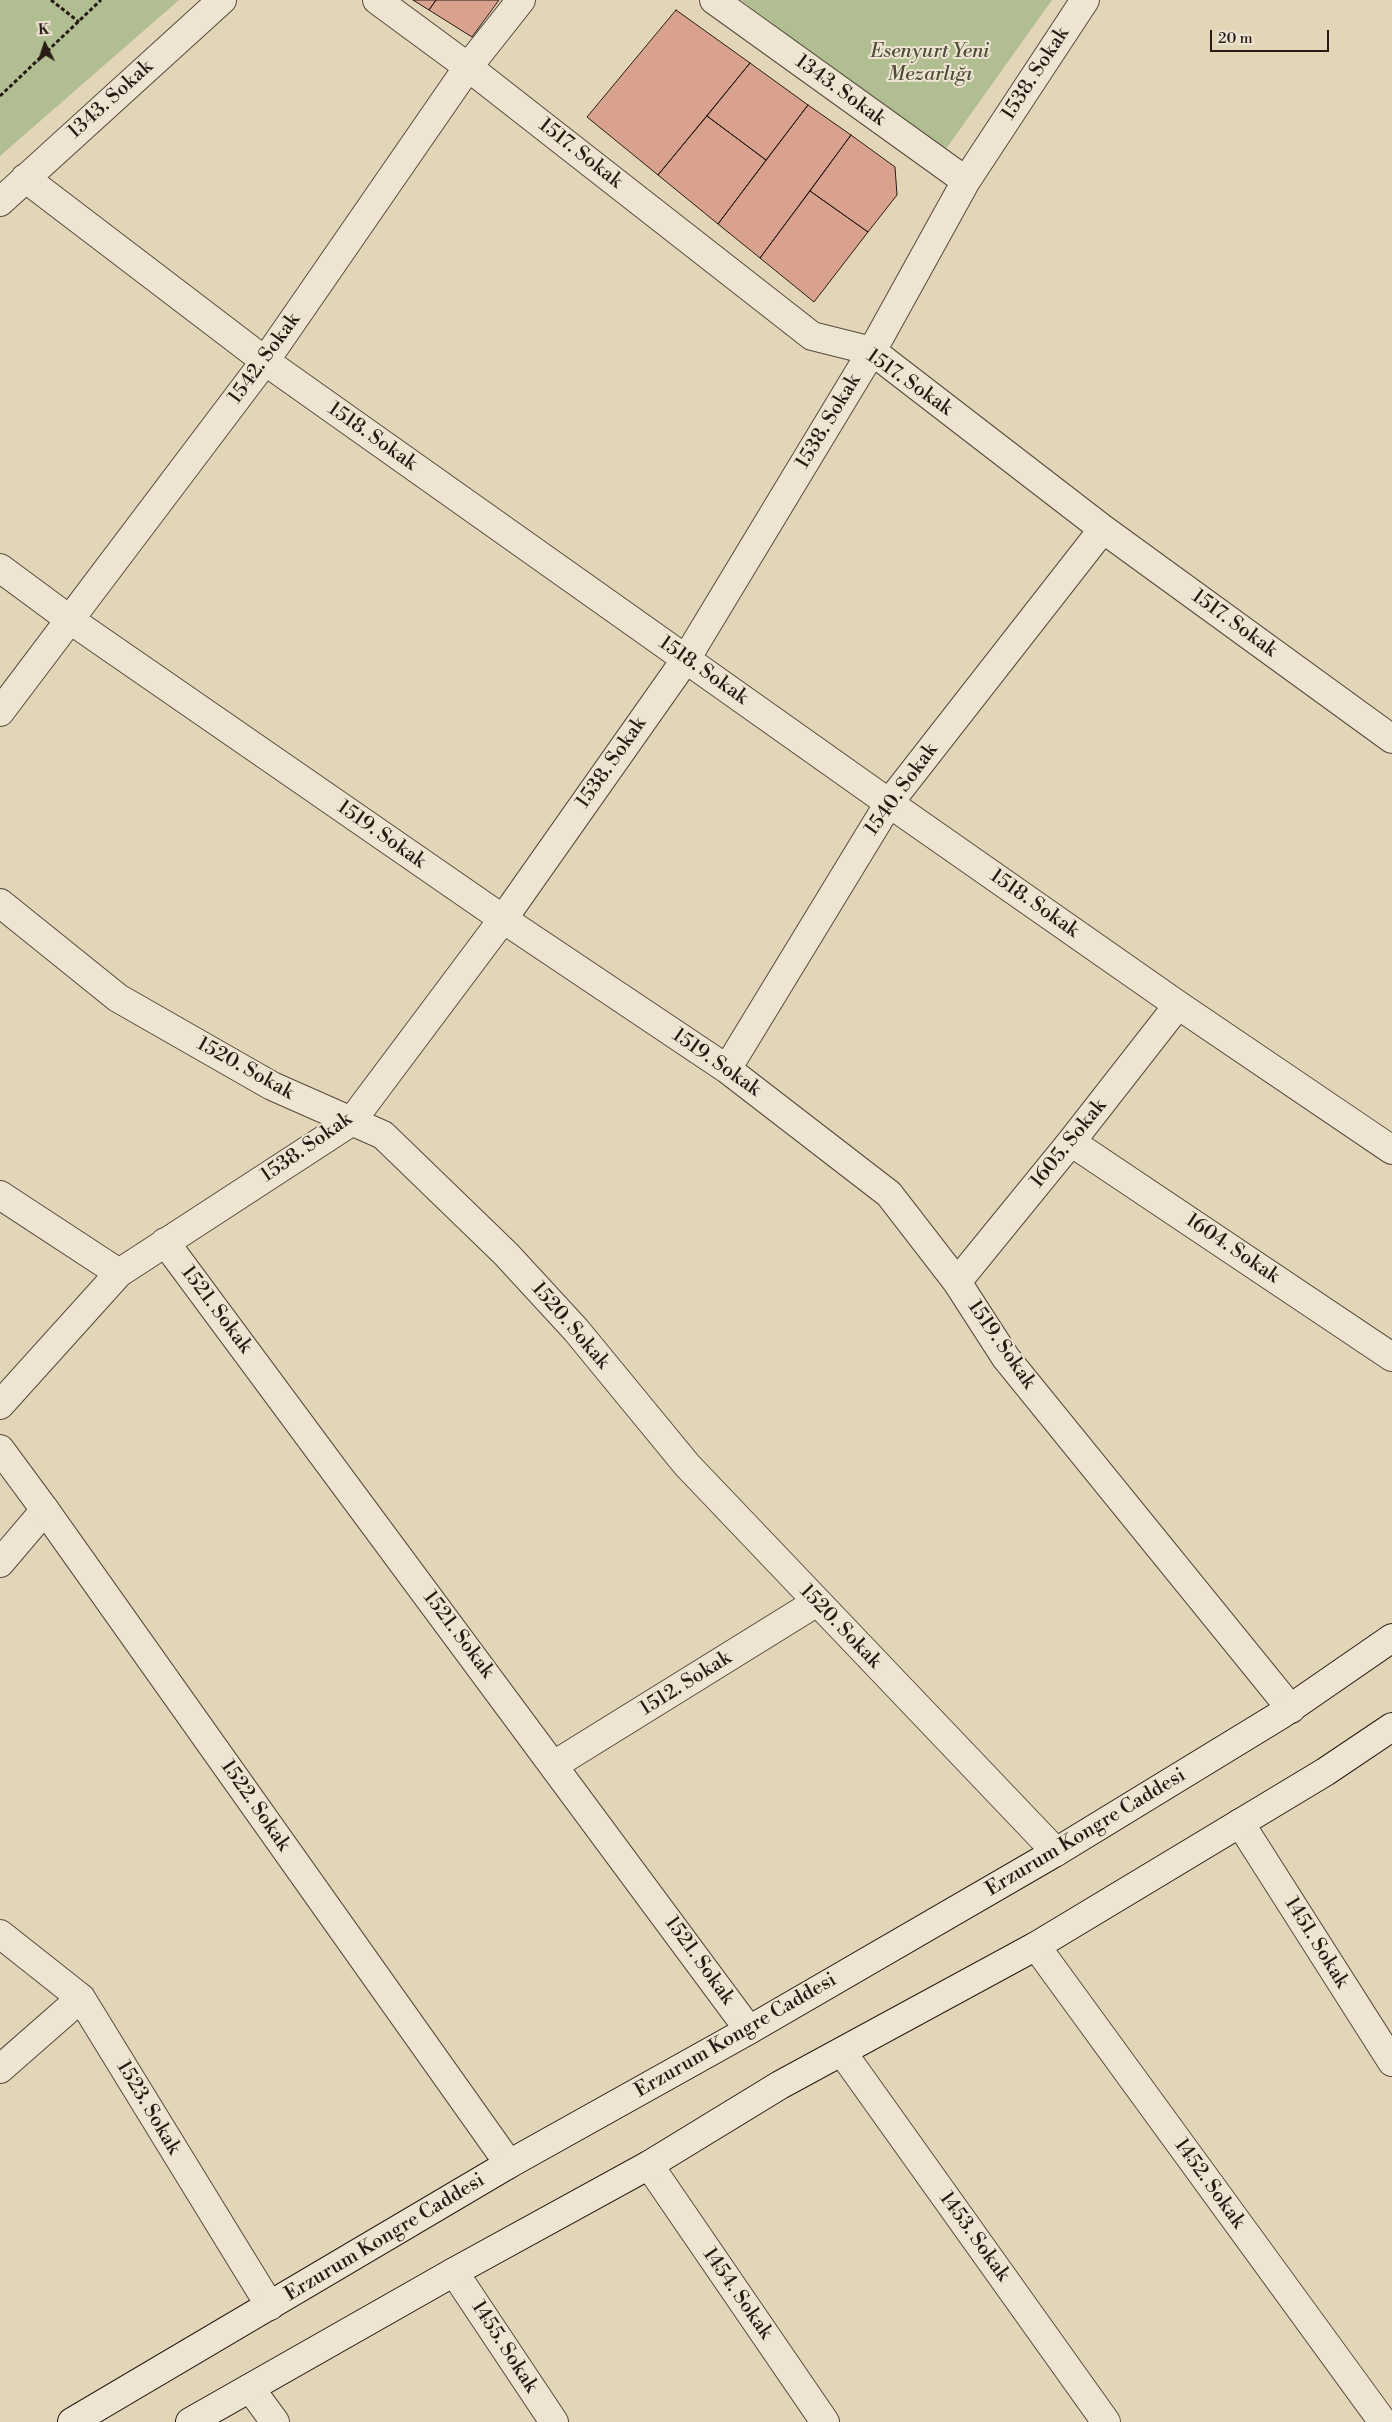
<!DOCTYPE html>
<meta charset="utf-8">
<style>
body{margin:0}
#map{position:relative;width:1392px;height:2422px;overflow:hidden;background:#e3d5b8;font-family:"Libre Bodoni",serif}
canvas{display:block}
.north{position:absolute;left:20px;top:20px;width:50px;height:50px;-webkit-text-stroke:4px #ede4d1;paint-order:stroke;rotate:356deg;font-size:14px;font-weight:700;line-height:20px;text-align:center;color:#281b14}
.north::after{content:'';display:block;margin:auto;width:18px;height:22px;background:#281b14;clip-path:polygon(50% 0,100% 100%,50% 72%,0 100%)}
.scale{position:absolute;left:1210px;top:30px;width:119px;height:22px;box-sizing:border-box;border:2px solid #281b14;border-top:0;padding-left:6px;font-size:15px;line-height:18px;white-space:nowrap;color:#281b14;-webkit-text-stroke:4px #ede4d1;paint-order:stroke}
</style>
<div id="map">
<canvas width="1392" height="2422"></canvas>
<div class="north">K</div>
<div class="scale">20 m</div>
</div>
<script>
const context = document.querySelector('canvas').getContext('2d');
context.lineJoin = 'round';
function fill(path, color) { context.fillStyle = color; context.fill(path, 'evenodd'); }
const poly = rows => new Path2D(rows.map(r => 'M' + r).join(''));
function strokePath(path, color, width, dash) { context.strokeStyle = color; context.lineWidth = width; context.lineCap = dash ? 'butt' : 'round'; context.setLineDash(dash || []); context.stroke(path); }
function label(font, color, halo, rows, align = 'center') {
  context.font = font + ' "Libre Bodoni",serif'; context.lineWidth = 4; context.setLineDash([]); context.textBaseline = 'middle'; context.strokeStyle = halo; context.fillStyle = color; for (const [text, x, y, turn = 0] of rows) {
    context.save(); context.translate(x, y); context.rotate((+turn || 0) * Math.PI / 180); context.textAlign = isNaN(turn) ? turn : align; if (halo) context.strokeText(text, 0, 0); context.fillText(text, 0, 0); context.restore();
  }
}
fill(poly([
 [0,0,179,0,0,156],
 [741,0,1052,0,943,153]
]), '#b0be92');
const building = poly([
 [413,0,436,0,429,10,413,0],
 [436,0,499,0,472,37,429,10,436,0],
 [676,10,750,63,658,175,587,117,676,10],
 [750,63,808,105,766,160,707,116,750,63],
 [808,105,851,135,760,258,718,224,808,105],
 [707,116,766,160,718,224,658,175,707,116],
 [851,135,895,167,897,195,868,232,810,191,851,135],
 [810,191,868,232,814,302,760,258,810,191]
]);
fill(building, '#d9a28f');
strokePath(building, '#281b14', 1);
const minor = poly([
 [377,0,468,67,812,336,872,351,1103,529,1392,739],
 [714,0,966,181],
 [25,178,265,361,889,803,1178,1005,1392,1150],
 [0,202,222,0],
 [0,568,69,619,503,919,727,1069,889,1194,957,1282,1006,1358,1291,1709],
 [0,712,265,361,468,67,521,0],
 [0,903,118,998,272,1086,383,1135,506,1254,576,1330,687,1465,1056,1852],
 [727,1069,889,803,1103,529],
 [1071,1142,1392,1357],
 [0,1195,119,1273],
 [165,1242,749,2030],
 [957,1282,1071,1142,1178,1005],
 [0,1405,119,1273,351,1122,503,919,686,659,872,351,966,181,1085,0],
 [0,1563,45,1510],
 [554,1765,817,1602],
 [1240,1823,1392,2062],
 [0,1934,81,1998,270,2306],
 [1036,1946,1383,2422],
 [842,2052,1106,2422],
 [0,2069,81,1998],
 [649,2165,825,2422],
 [454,2272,554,2422],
 [250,2388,275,2422]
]);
const tertiary = poly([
 [0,1449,45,1510,509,2164]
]);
const secondary = poly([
 [72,2422,509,2164,749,2030,1056,1852,1282,1714,1392,1638],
 [190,2422,454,2272,649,2165,780,2085,1036,1946,1325,1772,1392,1727]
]);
strokePath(minor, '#574a3d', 30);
strokePath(tertiary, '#574a3d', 30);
strokePath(secondary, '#281b14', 30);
strokePath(poly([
 [51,0,79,22],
 [0,96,101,0]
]), '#281b14', 3, [4, 2.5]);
strokePath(minor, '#ede4d1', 28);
strokePath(tertiary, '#ede4d1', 28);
strokePath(secondary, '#ede4d1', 28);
label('italic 20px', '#514c3a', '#ede4d1', [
 ["Esenyurt Yeni",930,52],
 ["Mezarlığı",930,75]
]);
label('20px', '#281b14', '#ede4d1', [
 ["1538. Sokak",1036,74,-57],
 ["1343. Sokak",840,91,36],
 ["1343. Sokak",111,100,-42],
 ["1517. Sokak",580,154,38],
 ["1542. Sokak",265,359,-54],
 ["1517. Sokak",909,383,35],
 ["1538. Sokak",829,422,-59],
 ["1518. Sokak",372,437,35],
 ["1517. Sokak",1234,624,36],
 ["1518. Sokak",703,671,35],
 ["1538. Sokak",612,763,-55],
 ["1540. Sokak",902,790,-54],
 ["1519. Sokak",381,835,35],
 ["1518. Sokak",1034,904,35],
 ["1519. Sokak",716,1063,35],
 ["1520. Sokak",245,1069,29],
 ["1605. Sokak",1069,1144,-51],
 ["1538. Sokak",307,1148,-35],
 ["1604. Sokak",1232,1249,34],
 ["1521. Sokak",216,1310,53],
 ["1520. Sokak",570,1326,49],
 ["1519. Sokak",1001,1345,55],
 ["1520. Sokak",840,1627,46],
 ["1521. Sokak",458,1635,53],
 ["1512. Sokak",686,1684,-32],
 ["1522. Sokak",255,1806,55],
 ["Erzurum Kongre Caddesi",1086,1833,-31],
 ["1451. Sokak",1316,1943,58],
 ["1521. Sokak",699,1961,54],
 ["Erzurum Kongre Caddesi",736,2036,-30],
 ["1523. Sokak",148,2108,59],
 ["1452. Sokak",1209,2184,54],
 ["1453. Sokak",974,2237,54],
 ["Erzurum Kongre Caddesi",385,2238,-31],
 ["1454. Sokak",737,2294,55],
 ["1455. Sokak",504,2347,57]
]);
</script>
